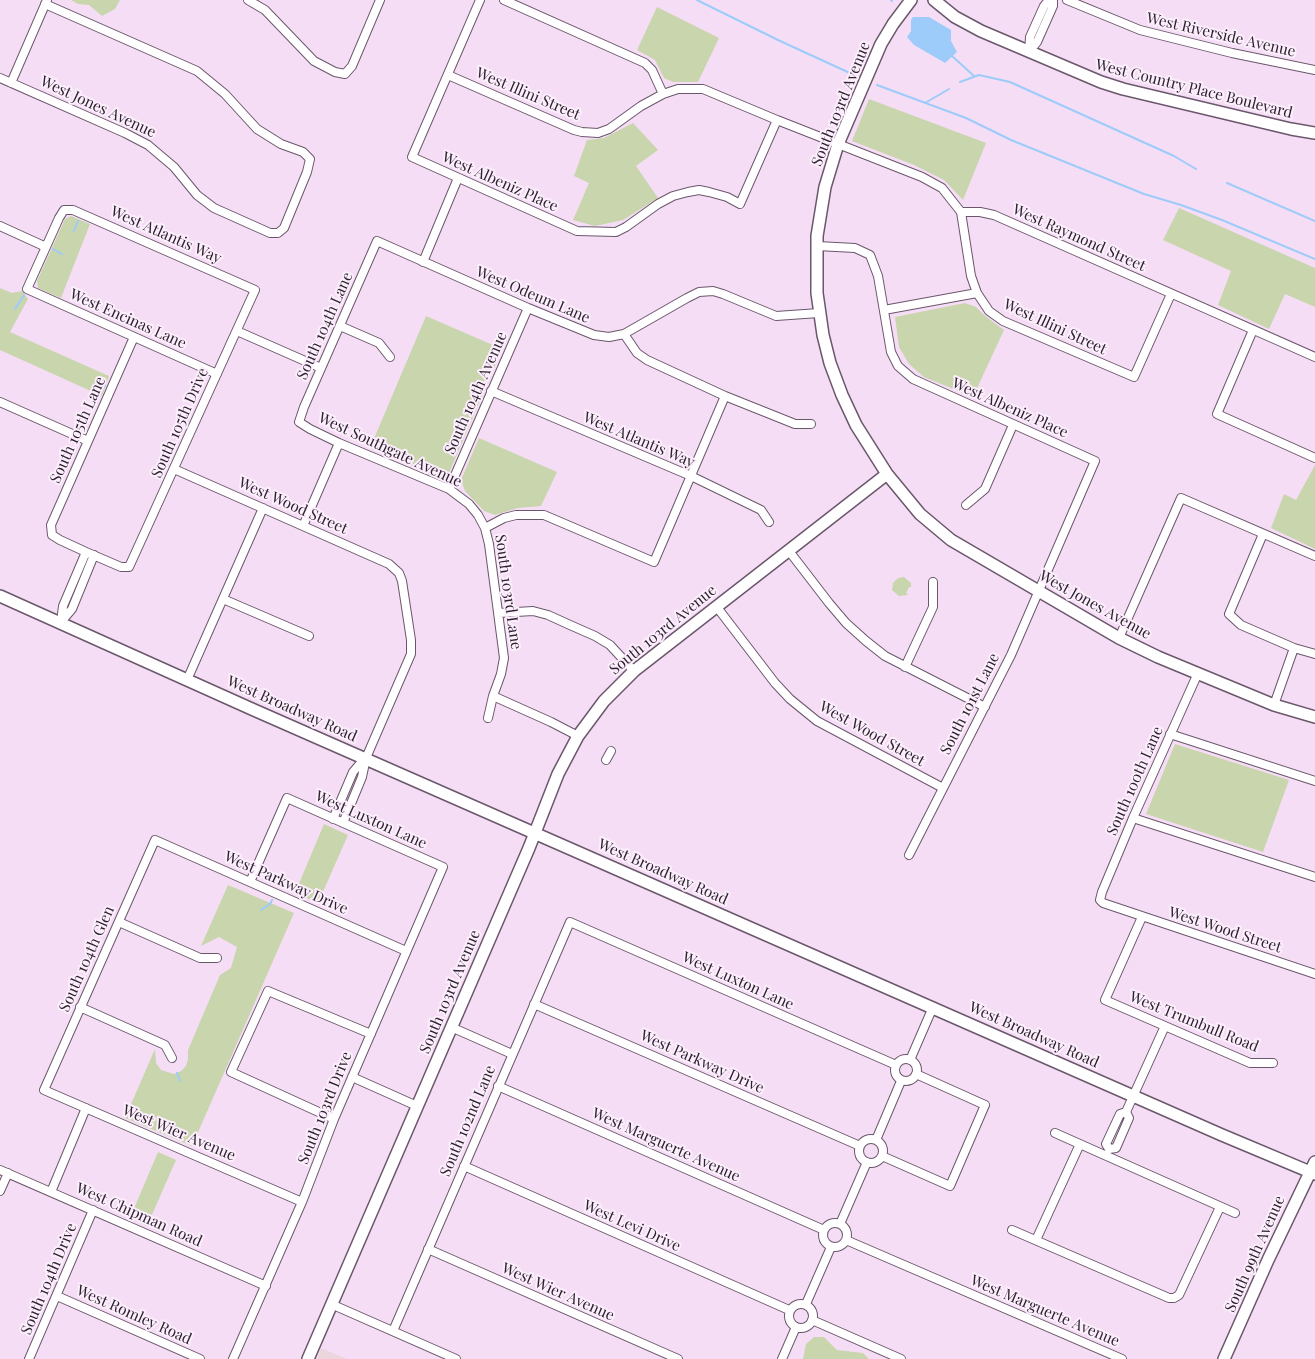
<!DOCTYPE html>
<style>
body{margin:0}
canvas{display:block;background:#f5def5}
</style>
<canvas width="1315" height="1359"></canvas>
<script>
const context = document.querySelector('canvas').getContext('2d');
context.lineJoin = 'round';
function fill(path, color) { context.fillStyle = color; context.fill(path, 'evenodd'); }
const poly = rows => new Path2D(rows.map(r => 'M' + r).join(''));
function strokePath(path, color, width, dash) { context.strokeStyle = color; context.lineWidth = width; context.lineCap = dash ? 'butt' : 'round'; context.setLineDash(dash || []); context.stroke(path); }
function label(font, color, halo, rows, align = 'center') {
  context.font = font + ' "Playfair Display",serif'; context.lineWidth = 4; context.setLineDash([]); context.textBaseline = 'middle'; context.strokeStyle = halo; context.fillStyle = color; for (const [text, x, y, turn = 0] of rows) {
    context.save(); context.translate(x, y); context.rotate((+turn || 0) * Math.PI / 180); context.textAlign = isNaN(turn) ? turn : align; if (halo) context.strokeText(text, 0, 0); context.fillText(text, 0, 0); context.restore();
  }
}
fill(poly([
 [321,1348,347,1359,317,1359]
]), '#edd5de');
fill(poly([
 [71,0,120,0,115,9,102,16,89,5,78,4],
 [657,7,719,38,698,82,673,82,664,78,655,60,637,50],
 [869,99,986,143,963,200,944,180,914,165,852,141],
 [633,123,658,150,636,166,658,198,623,220,595,226,573,220,589,183,574,176,587,140,604,138],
 [1179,208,1315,268,1315,307,1285,294,1269,329,1218,305,1231,271,1163,240],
 [71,216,90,224,61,298,38,288,37,281,65,219],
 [0,288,12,293,22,291,28,299,10,332,109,376,102,396,0,350],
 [965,303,976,307,984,315,1004,330,973,397,924,377,909,364,899,347,895,317],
 [426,316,502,349,446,480,370,448],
 [479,438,557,472,541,506,518,508,495,515,484,511,465,491,461,480],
 [1315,465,1315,549,1271,528,1284,494,1296,500],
 [904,577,911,583,911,587,909,587,906,593,908,594,907,595,899,596,892,590,893,583,898,578],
 [1175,744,1289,780,1263,852,1146,814],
 [324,824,348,835,318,903,295,893],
 [228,885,294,913,192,1146,125,1118,155,1049,156,1063,161,1070,174,1074,181,1071,186,1066,188,1059,188,1050,220,975,231,968,237,947,219,937,201,946],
 [158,1152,176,1160,147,1226,130,1218],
 [814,1337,824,1337,837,1350,863,1353,869,1359,803,1359,806,1344]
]), '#c8d5ad');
fill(poly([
 [913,17,929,17,951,30,951,41,957,52,945,63,914,45,907,37,911,31,911,20]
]), '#9dcbfa');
strokePath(poly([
 [697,0,778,40,852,74],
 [891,0,892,1],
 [952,56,974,76],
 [960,82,979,75,1010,82,1174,156,1196,169],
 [877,85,966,118,1011,140,1144,194,1181,205,1222,220,1315,259],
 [925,103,949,89],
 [1227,183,1315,221],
 [74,231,78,221],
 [53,249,62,254],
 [15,309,24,295],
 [99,383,105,386],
 [261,910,270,904,272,900],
 [177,1073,180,1081]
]), '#9dcbfa', 2);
const street = poly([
 [248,0,265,10,314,61,335,72,345,74,352,66,380,0],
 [480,0,412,157,577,231,616,232,626,227,658,204,673,196,688,192,699,190,709,192,727,197,740,204,777,120],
 [504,0,645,63,652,70,663,94],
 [1067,0,1140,30,1232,53,1315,70],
 [1029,52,1037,42,1053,6,1053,0],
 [1029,52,1030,37,1044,6,1049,0],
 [448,75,574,130,582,132,598,133,609,129,641,106,663,94,678,89,703,89,777,120,922,177,942,188,961,212,971,276,977,293,989,311,1003,321,1134,377,1171,294],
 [0,78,125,133,148,145,174,167,197,195,214,208,270,233,278,233,284,228,307,172,310,159,303,152,281,144,257,129,225,94,197,71,45,4],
 [11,83,47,0],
 [961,212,980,212,994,215,1315,357],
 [0,226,46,247],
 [817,246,855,248,870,255,878,276,891,352,898,366,913,379,1095,461,1011,655,909,855],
 [423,262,458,178],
 [884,310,977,293],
 [340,326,379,343,390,357],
 [1253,330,1217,414,1315,458],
 [237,331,321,368],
 [624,334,637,353,647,360,725,396,795,424,811,424],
 [134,337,51,525,52,535,60,540,86,552,121,567,129,567,255,290,73,210,64,210,59,218,27,289,217,374],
 [491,391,691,476,761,510,769,522],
 [0,402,88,441],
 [174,469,389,564,399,573,402,581,411,640,411,654,366,758,362,777,343,823],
 [449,489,528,308],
 [966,505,985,489,1013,425],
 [303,526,339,443],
 [485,528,504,518,516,515,544,515,654,562,725,396],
 [1263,534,1229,614,1241,625,1294,648,1315,654],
 [789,551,829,603,846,623,866,641,885,656,985,707],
 [223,599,309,636],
 [716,606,775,683,790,699,817,721,943,788],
 [499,613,533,611,548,615,570,625,595,636,610,645,634,671],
 [61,622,63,606,86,552],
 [61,622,72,609,94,555],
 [1119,638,1181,498,1315,556],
 [905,667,933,607,933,582],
 [1198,673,1133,818,1102,892,1100,900,1103,903,1315,974],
 [187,680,263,508],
 [493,696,551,722,578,736],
 [1274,705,1294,648],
 [488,718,493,696,501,674,504,658,489,544,485,528,478,515,469,504,449,489,339,443,310,429,299,422,304,407,377,241,528,308,594,335,609,337,624,334,687,298,699,292,713,291,723,294,776,316,819,313],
 [1170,734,1315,781],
 [606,760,611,751],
 [1133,818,1315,877],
 [333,819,353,772,364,759],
 [1142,917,1105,1000,1250,1063,1273,1063],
 [119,922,200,958,217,958],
 [534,1004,860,1146],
 [80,1007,165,1045,172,1058],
 [451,1027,512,1054],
 '895 1070a11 11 0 1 1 22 0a11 11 0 1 1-22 0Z',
 [910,1060,933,1007],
 [352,1077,417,1106],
 [498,1086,824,1230],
 [1126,1112,1129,1118,1116,1148,1109,1149,1106,1144,1120,1114,1126,1112,1165,1026],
 [334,1119,231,1072,268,991,371,1034],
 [1055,1133,1235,1213],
 '859 1151a12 12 0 1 1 24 0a12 12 0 1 1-24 0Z',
 [876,1140,901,1081],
 [882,1156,950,1186,985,1105,916,1074],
 [464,1166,789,1310],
 [0,1170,266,1286],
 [0,1191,8,1173],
 [51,1192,86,1108],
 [302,1202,44,1090,155,840,406,951],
 '823 1235a12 12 0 1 1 24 0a12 12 0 1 1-24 0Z',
 [840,1224,867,1162],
 [1012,1230,1169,1298,1174,1298,1179,1295,1220,1207],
 [846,1240,1122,1359],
 [1036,1240,1080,1144],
 [428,1249,678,1359],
 [57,1296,200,1359],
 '789 1316a12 12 0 1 1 24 0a12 12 0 1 1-24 0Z',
 [331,1304,456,1359],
 [806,1304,831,1247],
 [812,1320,901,1359],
 [393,1331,570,922,896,1065],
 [29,1359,93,1210],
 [233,1359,302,1202,334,1119,443,867,287,798,250,882],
 [782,1359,796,1327]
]);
const secondary = poly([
 [911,0,893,24,881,44,838,144,825,187,817,236,817,293,823,335,830,363,842,395,856,425,887,474,920,514,951,540,1119,638,1158,657,1274,705,1315,717],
 [934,0,955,17,981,31,1101,82,1123,89,1291,129,1315,133],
 [0,596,254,710,1222,1135,1315,1174],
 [308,1359,529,848,558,774,578,736,604,701,634,671,887,474],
 [1224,1359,1268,1260,1315,1162]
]);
strokePath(street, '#6b576b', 10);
strokePath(secondary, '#6b576b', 14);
strokePath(street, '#fff', 8);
strokePath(secondary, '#fff', 11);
label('15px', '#2b222b', '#fdeefd', [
 ["West Riverside Avenue",1221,35,13],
 ["West Country Place Boulevard",1194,89,14],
 ["West Illini Street",528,94,23],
 ["South 103rd Avenue",841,104,-68],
 ["West Jones Avenue",98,107,25],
 ["West Albeniz Place",500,182,24],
 ["West Atlantis Way",166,235,24],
 ["West Raymond Street",1079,238,24],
 ["West Odeum Lane",533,295,23],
 ["West Encinas Lane",128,319,24],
 ["South 104th Lane",325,326,-66],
 ["West Illini Street",1055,327,25],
 ["South 104th Avenue",476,393,-66],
 ["West Albeniz Place",1010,408,24],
 ["South 105th Drive",180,423,-66],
 ["South 105th Lane",78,430,-66],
 ["West Atlantis Way",639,440,23],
 ["West Southgate Avenue",390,450,25],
 ["West Wood Street",293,506,24],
 ["South 103rd Lane",508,592,82],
 ["West Jones Avenue",1095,605,29],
 ["South 103rd Avenue",663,630,-39],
 ["South 101st Lane",970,704,-63],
 ["West Broadway Road",292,709,24],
 ["West Wood Street",872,734,29],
 ["South 100th Lane",1135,781,-66],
 ["West Luxton Lane",371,820,24],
 ["West Broadway Road",663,872,24],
 ["West Parkway Drive",286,883,24],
 ["West Wood Street",1225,930,18],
 ["South 104th Glen",87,959,-66],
 ["West Luxton Lane",738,981,24],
 ["South 103rd Avenue",450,992,-67],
 ["West Trumbull Road",1194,1022,22],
 ["West Broadway Road",1034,1035,24],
 ["West Parkway Drive",702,1062,24],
 ["South 103rd Drive",325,1108,-68],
 ["South 102nd Lane",468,1121,-67],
 ["West Wier Avenue",179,1133,23],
 ["West Marguerte Avenue",666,1145,24],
 ["West Chipman Road",139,1215,24],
 ["West Levi Drive",632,1226,24],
 ["South 99th Avenue",1255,1254,-66],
 ["South 104th Drive",49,1279,-67],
 ["West Wier Avenue",558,1292,24],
 ["West Marguerte Avenue",1045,1311,23],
 ["West Romley Road",134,1315,24]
]);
</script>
